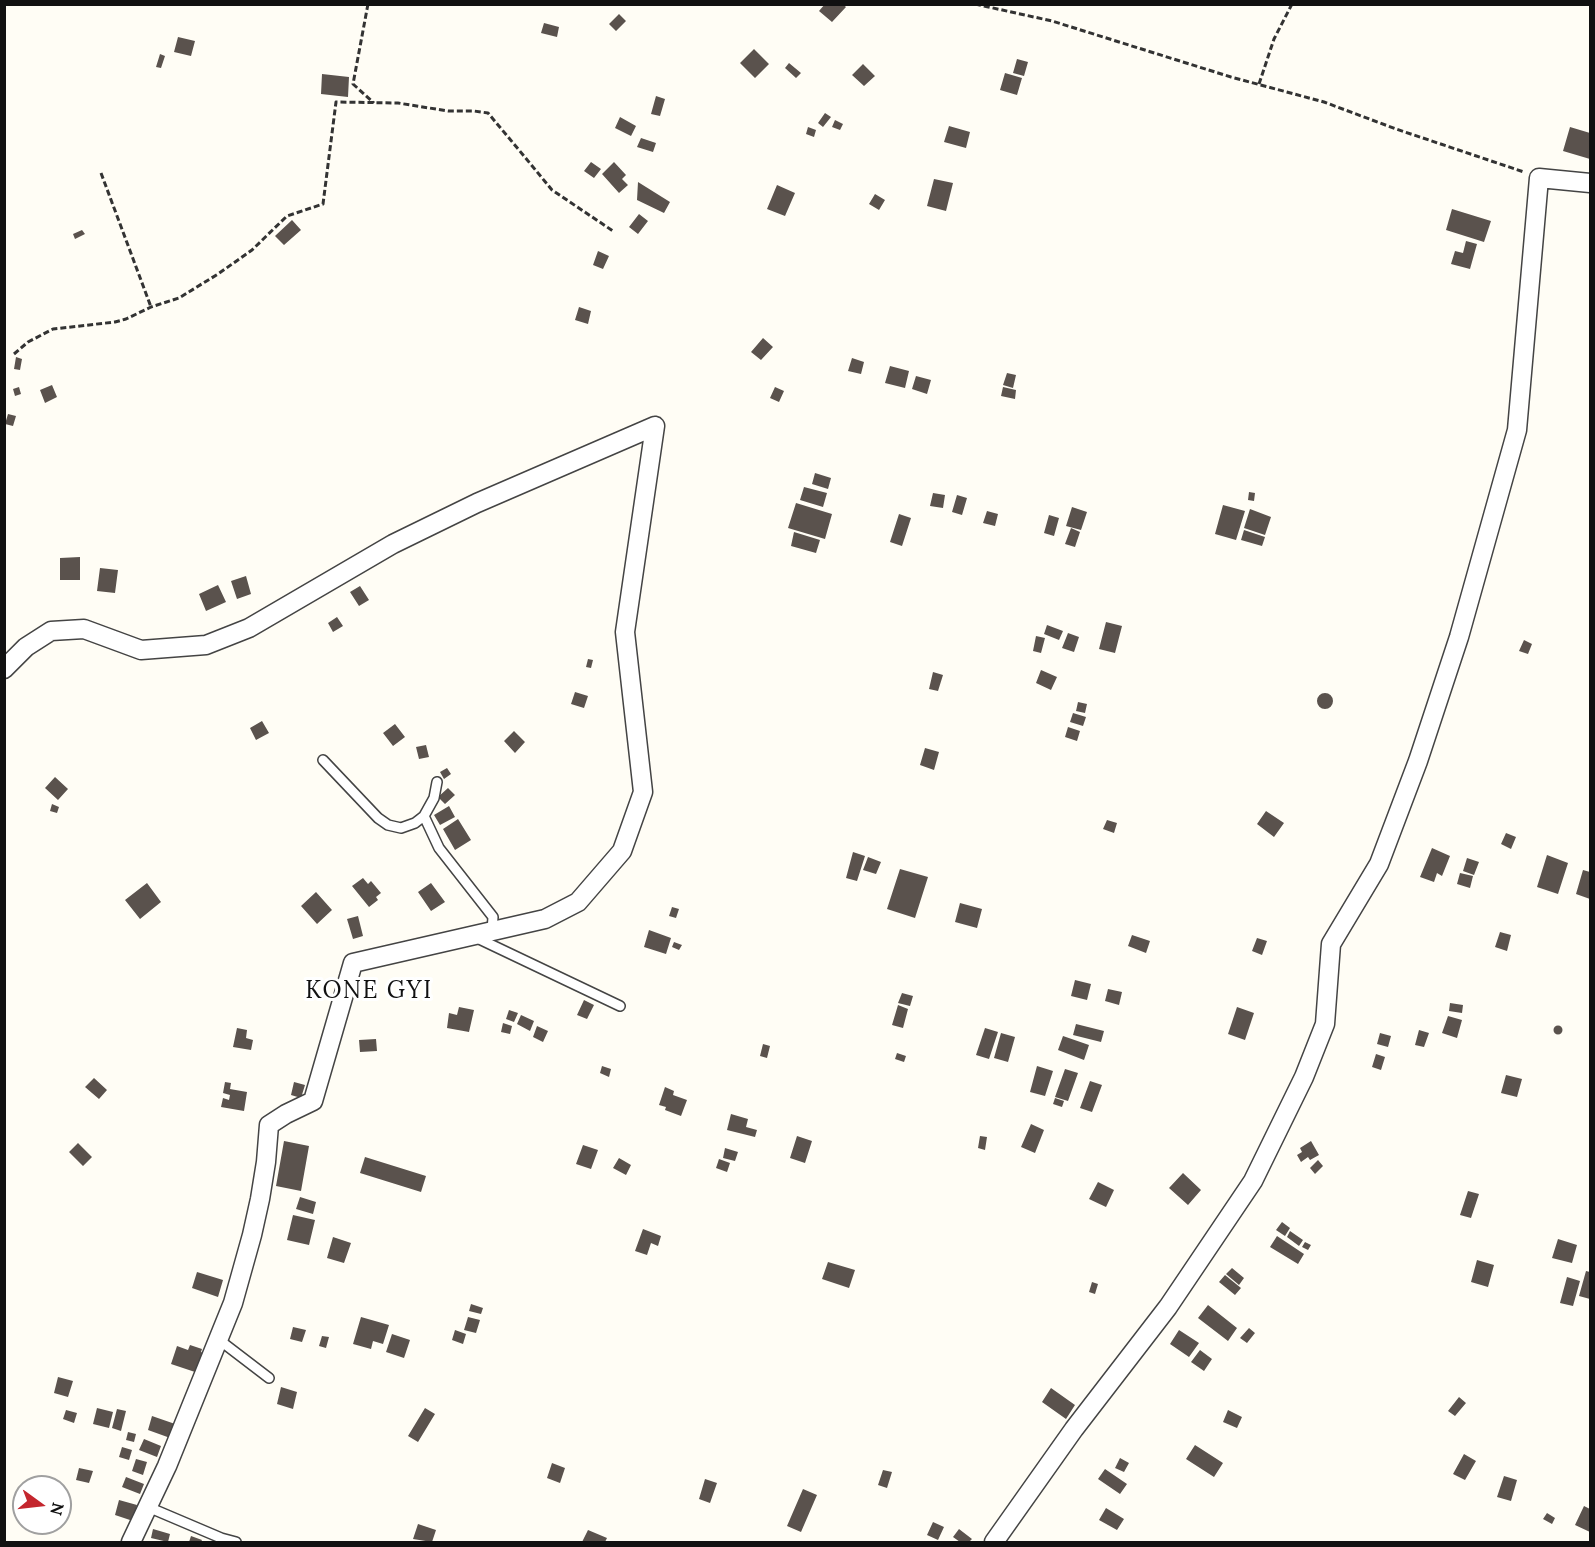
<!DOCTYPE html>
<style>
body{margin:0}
#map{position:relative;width:1595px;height:1547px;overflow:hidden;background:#fffdf5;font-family:Lora,serif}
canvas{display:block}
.frame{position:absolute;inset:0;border:6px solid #111;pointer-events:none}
.north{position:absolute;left:12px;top:1475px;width:60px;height:60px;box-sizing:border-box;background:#fff;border:2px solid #a0a0a0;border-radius:50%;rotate:105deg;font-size:16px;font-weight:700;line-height:24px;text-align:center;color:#111}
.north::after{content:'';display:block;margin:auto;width:21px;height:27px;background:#c4262e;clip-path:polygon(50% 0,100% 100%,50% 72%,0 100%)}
</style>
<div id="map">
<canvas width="1595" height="1547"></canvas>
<div class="frame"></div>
<div class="north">N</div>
</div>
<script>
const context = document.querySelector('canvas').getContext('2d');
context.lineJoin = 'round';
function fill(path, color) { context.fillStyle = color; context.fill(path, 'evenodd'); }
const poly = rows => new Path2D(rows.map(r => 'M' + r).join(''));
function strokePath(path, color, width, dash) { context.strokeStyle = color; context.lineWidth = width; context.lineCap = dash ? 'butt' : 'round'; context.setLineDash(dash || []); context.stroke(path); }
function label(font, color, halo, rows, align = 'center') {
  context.font = font + ' Lora,serif'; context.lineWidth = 6; context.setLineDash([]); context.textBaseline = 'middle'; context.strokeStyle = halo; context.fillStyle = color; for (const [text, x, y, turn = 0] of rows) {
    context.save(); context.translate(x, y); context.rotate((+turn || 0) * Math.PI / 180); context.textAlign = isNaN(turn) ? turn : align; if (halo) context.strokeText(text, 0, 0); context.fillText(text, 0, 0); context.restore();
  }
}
fill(poly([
 [825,4,843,4,846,7,832,22,819,11],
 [619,14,626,21,616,31,609,24],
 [544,23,559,27,557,37,541,33],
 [178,37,195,41,191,56,174,52],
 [754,49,769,64,755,78,740,63],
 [160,54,165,56,161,68,156,67],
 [1017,59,1028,62,1024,76,1013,73],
 [789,63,801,73,796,78,785,68],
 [863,64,875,76,864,86,852,75],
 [1005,73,1022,78,1017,95,1000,90],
 [322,74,349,77,348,97,321,94],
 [656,96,665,99,660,116,651,114],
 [825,113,831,117,823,127,818,123],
 [620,117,636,126,631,136,615,128],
 [835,120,843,124,840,130,832,127],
 [949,126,970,132,966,148,944,142],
 [808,127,816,130,814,137,806,134],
 [1570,127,1590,133,1590,159,1563,151],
 [641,138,656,143,653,152,637,147],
 [591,162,601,169,594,178,584,171],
 [614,162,626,175,622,179,628,185,619,193,602,174],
 [934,179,953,183,946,211,927,206],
 [638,182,670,202,664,213,637,200],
 [777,185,795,193,785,216,767,209],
 [875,194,885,200,879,210,869,204],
 [1452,209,1491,221,1484,242,1446,230],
 [639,214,648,221,638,234,629,227],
 [292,220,301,230,284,245,275,236],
 [82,230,85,234,75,239,73,234],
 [1466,241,1477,244,1470,269,1451,264,1455,251,1463,253],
 [598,251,609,256,603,269,593,265],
 [579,307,591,311,588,324,575,320],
 [763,338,773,347,761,360,751,352],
 [16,357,22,359,20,370,14,369],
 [852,358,864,362,861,374,848,371],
 [890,366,909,371,905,388,885,383],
 [1007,373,1016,375,1013,388,1003,385],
 [916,376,931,380,927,394,912,389],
 [52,385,57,397,45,403,40,390],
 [19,387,21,394,15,396,13,389],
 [775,387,784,391,779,402,770,398],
 [1003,387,1016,390,1015,399,1001,396],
 [8,414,16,416,13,426,5,424],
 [815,473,831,478,828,489,812,484],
 [804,487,827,493,823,507,800,500],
 [1249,492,1255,493,1254,501,1248,500],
 [933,493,945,495,943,508,930,506],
 [957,495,967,498,962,515,952,512],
 [796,503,832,514,825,539,788,528],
 [1223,505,1245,511,1236,540,1215,534],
 [1072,507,1087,512,1081,530,1066,526],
 [1250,509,1271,517,1265,535,1244,528],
 [987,511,998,514,995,526,983,523],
 [899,514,911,518,902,546,890,542],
 [1049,515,1059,518,1054,536,1044,533],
 [1071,528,1080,532,1075,547,1065,544],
 [1244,530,1265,537,1262,546,1241,540],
 [794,532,820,540,816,553,791,546],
 [80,557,80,580,60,580,60,558],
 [100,568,118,570,115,593,97,591],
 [246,576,251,594,237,599,231,581],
 [218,585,226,602,206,611,199,594],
 [360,586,369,600,359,606,350,592],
 [337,617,343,626,333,632,328,623],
 [1106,622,1122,626,1115,653,1099,649],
 [1047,625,1063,631,1059,640,1044,634],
 [1068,633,1079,637,1074,652,1062,648],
 [1036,636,1045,638,1041,653,1033,651],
 [1524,640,1532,644,1528,654,1519,651],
 [588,659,593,660,591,668,586,667],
 [1041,670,1057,677,1051,690,1036,683],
 [933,672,943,675,938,691,929,689],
 [575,692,588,696,584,708,571,704],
 '1317 701a8 8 0 1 1 16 0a8 8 0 1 1-16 0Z',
 [1078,702,1087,704,1085,713,1076,711],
 [1073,713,1086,717,1083,726,1070,722],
 [262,721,269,733,256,740,250,728],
 [395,724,405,737,393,746,383,733],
 [1068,727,1080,731,1077,741,1065,737],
 [514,731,525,742,515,753,504,741],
 [426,745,429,757,419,759,416,747],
 [925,748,939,752,934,770,920,765],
 [447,768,451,774,444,779,440,772],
 [55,777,68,789,58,800,45,788],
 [448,788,455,795,445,804,438,797],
 [52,804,59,807,57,813,50,811],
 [449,806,455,817,440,825,434,815],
 [1266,811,1284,823,1274,837,1257,824],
 [458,819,471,840,455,850,443,829],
 [1107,820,1117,823,1114,833,1103,829],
 [1506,833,1516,837,1511,849,1501,844],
 [1432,848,1450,856,1442,876,1437,873,1434,882,1420,877],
 [853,852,865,856,857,881,846,878],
 [1547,855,1568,863,1558,894,1537,887],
 [868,857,881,862,876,874,863,870],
 [1467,858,1479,862,1474,875,1463,871],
 [900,869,928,877,915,918,887,909],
 [1583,870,1590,872,1590,899,1576,894],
 [1460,873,1473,876,1470,888,1457,884],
 [363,878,368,884,371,881,381,893,376,897,378,900,369,907,352,886],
 [147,883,161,902,140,919,125,900],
 [431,883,445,902,431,911,418,892],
 [316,892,332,910,317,924,301,906],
 [960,903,982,909,977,928,955,922],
 [672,907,679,909,676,918,669,916],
 [358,916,363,936,353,939,347,919],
 [649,930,671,938,666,954,644,947],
 [1500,932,1511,935,1507,951,1495,947],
 [1132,935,1150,941,1146,953,1128,946],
 [1257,938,1267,941,1262,955,1252,951],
 [674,942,682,945,679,950,672,947],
 [1075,980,1091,984,1087,1000,1071,996],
 [1108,989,1122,992,1119,1005,1105,1001],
 [902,993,913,996,910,1006,898,1003],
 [584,1000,594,1005,587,1019,577,1015],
 [1450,1003,1463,1005,1462,1013,1449,1011],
 [898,1005,908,1009,903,1028,892,1025],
 [459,1007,474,1010,469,1032,447,1028,449,1013,457,1015],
 [1237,1007,1254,1013,1245,1040,1228,1034],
 [509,1010,518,1013,514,1022,506,1019],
 [521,1015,534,1021,530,1031,517,1024],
 [1448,1016,1462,1020,1457,1038,1442,1033],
 [503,1023,512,1026,510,1034,501,1032],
 [1076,1024,1104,1031,1101,1042,1073,1035],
 '1553.5 1030a4.5 4.5 0 1 1 9 0a4.5 4.5 0 1 1-9 0Z',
 [537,1026,548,1031,543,1042,533,1037],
 [237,1028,247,1030,246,1038,253,1040,251,1050,233,1047],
 [985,1028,998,1032,989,1059,976,1055],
 [1419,1030,1429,1033,1424,1047,1415,1045],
 [1001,1033,1015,1037,1008,1062,994,1058],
 [1380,1033,1391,1036,1388,1047,1377,1044],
 [1063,1036,1089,1045,1084,1060,1058,1050],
 [376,1039,377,1051,360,1052,359,1040],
 [763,1044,770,1046,767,1058,760,1056],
 [897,1053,906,1056,904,1062,895,1059],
 [1376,1054,1385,1057,1381,1070,1372,1067],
 [602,1066,611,1069,609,1077,600,1073],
 [1037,1066,1053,1071,1045,1096,1030,1092],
 [1065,1069,1078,1073,1068,1101,1055,1097],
 [1506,1075,1522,1079,1517,1097,1501,1093],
 [94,1078,107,1090,99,1099,85,1087],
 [1090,1081,1102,1085,1092,1112,1080,1108],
 [225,1082,231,1083,230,1089,247,1092,244,1111,221,1107,223,1098,229,1100,230,1095,223,1093],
 [294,1082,305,1085,301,1098,291,1095],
 [665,1087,674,1091,673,1095,687,1100,681,1116,665,1110,666,1107,659,1105],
 [1055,1098,1064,1101,1062,1107,1053,1104],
 [731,1114,748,1119,746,1127,757,1130,755,1137,727,1130],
 [1031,1124,1044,1130,1035,1153,1021,1147],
 [797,1136,812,1141,805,1163,790,1158],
 [980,1136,987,1137,985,1150,978,1148],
 [284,1141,309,1146,301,1191,276,1186],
 [1311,1141,1319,1155,1310,1160,1308,1157,1301,1162,1297,1155,1302,1152,1300,1148],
 [78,1143,92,1157,83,1166,69,1152],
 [583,1145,598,1150,591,1169,576,1164],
 [725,1148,738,1152,735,1161,723,1158],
 [365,1157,426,1176,421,1192,360,1173],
 [619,1158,631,1165,626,1175,613,1168],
 [719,1159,730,1163,727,1172,716,1168],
 [1318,1160,1323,1166,1315,1174,1310,1168],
 [1183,1173,1201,1190,1188,1205,1169,1188],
 [1098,1182,1114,1190,1106,1207,1089,1199],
 [1468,1191,1479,1194,1471,1218,1460,1215],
 [300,1197,316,1202,313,1214,296,1209],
 [293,1215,315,1220,309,1245,287,1240],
 [1282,1222,1290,1228,1285,1236,1276,1230],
 [643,1229,661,1236,658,1246,651,1243,647,1255,635,1251],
 [1290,1231,1303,1240,1299,1246,1287,1237],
 [1277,1236,1304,1254,1298,1264,1270,1247],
 [333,1237,351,1243,344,1263,327,1258],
 [1558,1239,1577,1245,1572,1263,1552,1258],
 [1305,1242,1311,1245,1308,1250,1302,1247],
 [1477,1260,1494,1265,1488,1287,1471,1282],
 [828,1262,855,1270,849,1288,822,1279],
 [1232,1268,1244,1278,1239,1285,1226,1274],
 [1586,1271,1590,1272,1590,1299,1579,1296],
 [197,1272,223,1280,218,1297,192,1288],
 [1225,1275,1241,1288,1235,1295,1219,1282],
 [1567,1277,1580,1281,1573,1306,1560,1303],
 [1092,1282,1098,1284,1095,1294,1089,1292],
 [471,1304,483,1308,481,1314,469,1311],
 [1208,1305,1237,1328,1228,1341,1198,1318],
 [361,1317,389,1325,383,1344,373,1341,371,1349,353,1344],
 [468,1317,480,1320,476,1333,464,1330],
 [293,1327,306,1330,302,1342,290,1339],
 [1249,1328,1255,1333,1247,1343,1240,1338],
 [455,1330,466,1334,463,1344,452,1340],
 [1179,1330,1199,1343,1189,1357,1170,1344],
 [392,1334,410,1340,404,1358,386,1352],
 [322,1336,329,1337,326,1348,319,1346],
 [190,1345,202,1349,201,1352,205,1354,198,1373,171,1364,177,1346,188,1350],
 [1200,1350,1212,1359,1204,1371,1191,1362],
 [58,1377,73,1381,68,1397,54,1393],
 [281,1387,297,1392,293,1409,277,1404],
 [1051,1388,1075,1405,1066,1419,1042,1402],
 [1459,1397,1466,1403,1455,1416,1448,1411],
 [97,1408,113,1412,109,1428,93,1424],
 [425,1408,435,1414,418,1442,408,1436],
 [117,1409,126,1411,121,1431,112,1428],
 [66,1410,77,1413,74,1423,63,1419],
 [1228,1410,1242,1417,1237,1428,1223,1422],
 [152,1416,178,1425,173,1439,148,1430],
 [128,1432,136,1434,134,1442,126,1440],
 [144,1439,161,1446,157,1457,139,1450],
 [1195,1445,1223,1463,1214,1477,1186,1459],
 [122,1447,132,1450,129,1460,119,1457],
 [1464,1454,1476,1461,1465,1480,1453,1474],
 [1120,1458,1129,1463,1124,1472,1115,1468],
 [136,1459,147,1462,143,1475,132,1471],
 [552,1463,565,1468,560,1483,547,1478],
 [79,1468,93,1471,89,1483,76,1480],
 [1105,1469,1127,1484,1120,1494,1098,1479],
 [883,1470,892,1472,887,1488,878,1485],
 [1504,1476,1517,1480,1511,1501,1497,1497],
 [126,1477,144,1484,140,1494,122,1487],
 [705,1479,717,1483,710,1503,699,1499],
 [803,1489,817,1495,801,1532,787,1526],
 [119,1500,137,1505,133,1521,115,1515],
 [1584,1506,1590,1509,1590,1532,1575,1525],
 [1106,1508,1124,1519,1117,1530,1099,1520],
 [1547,1513,1555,1518,1552,1524,1543,1519],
 [933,1522,944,1527,938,1540,927,1535],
 [418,1524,436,1530,432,1542,413,1539],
 [153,1529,170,1534,168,1542,151,1538],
 [959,1529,972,1539,969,1542,960,1542,953,1537],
 [588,1530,607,1538,605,1542,582,1542],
 [191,1536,202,1540,201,1542,189,1542]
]), '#5a524d');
const lane = poly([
 [323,760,378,818,388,825,401,828,415,823,424,816,434,798,437,782],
 [424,816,439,848,493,917,492,931],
 [475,937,620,1006],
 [218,1339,269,1378],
 [148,1507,221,1538,236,1542]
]);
const street = poly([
 [4,669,26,647,51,631,84,629,141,650,206,645,249,628,393,544,477,503,655,426],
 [131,1542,167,1466,233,1303,252,1235,260,1199,266,1162,269,1125,286,1114,313,1101,353,963,545,919,578,902,622,851,643,792,625,632,655,426],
 [994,1542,1074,1429,1168,1307,1253,1181,1304,1077,1325,1024,1331,944,1379,864,1418,761,1459,637,1517,430,1539,178,1590,183]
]);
strokePath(lane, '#444', 12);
strokePath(street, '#444', 21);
strokePath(poly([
 [368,4,353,84,374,103],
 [975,4,1052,21,1231,77,1324,102,1396,129,1524,172],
 [1259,84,1274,39,1292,4],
 [101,173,151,307],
 [14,354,28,342,53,329,115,322,126,319,151,307,179,298,218,274,252,250,287,216,323,204,336,102,398,103,448,111,474,111,488,113,519,150,552,190,613,231]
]), '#333', 3, [6, 3]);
strokePath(lane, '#fff', 9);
strokePath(street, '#fff', 18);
context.letterSpacing = '1.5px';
label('24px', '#111', '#fff', [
 ["KONE GYI",369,991]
]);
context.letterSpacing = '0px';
</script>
